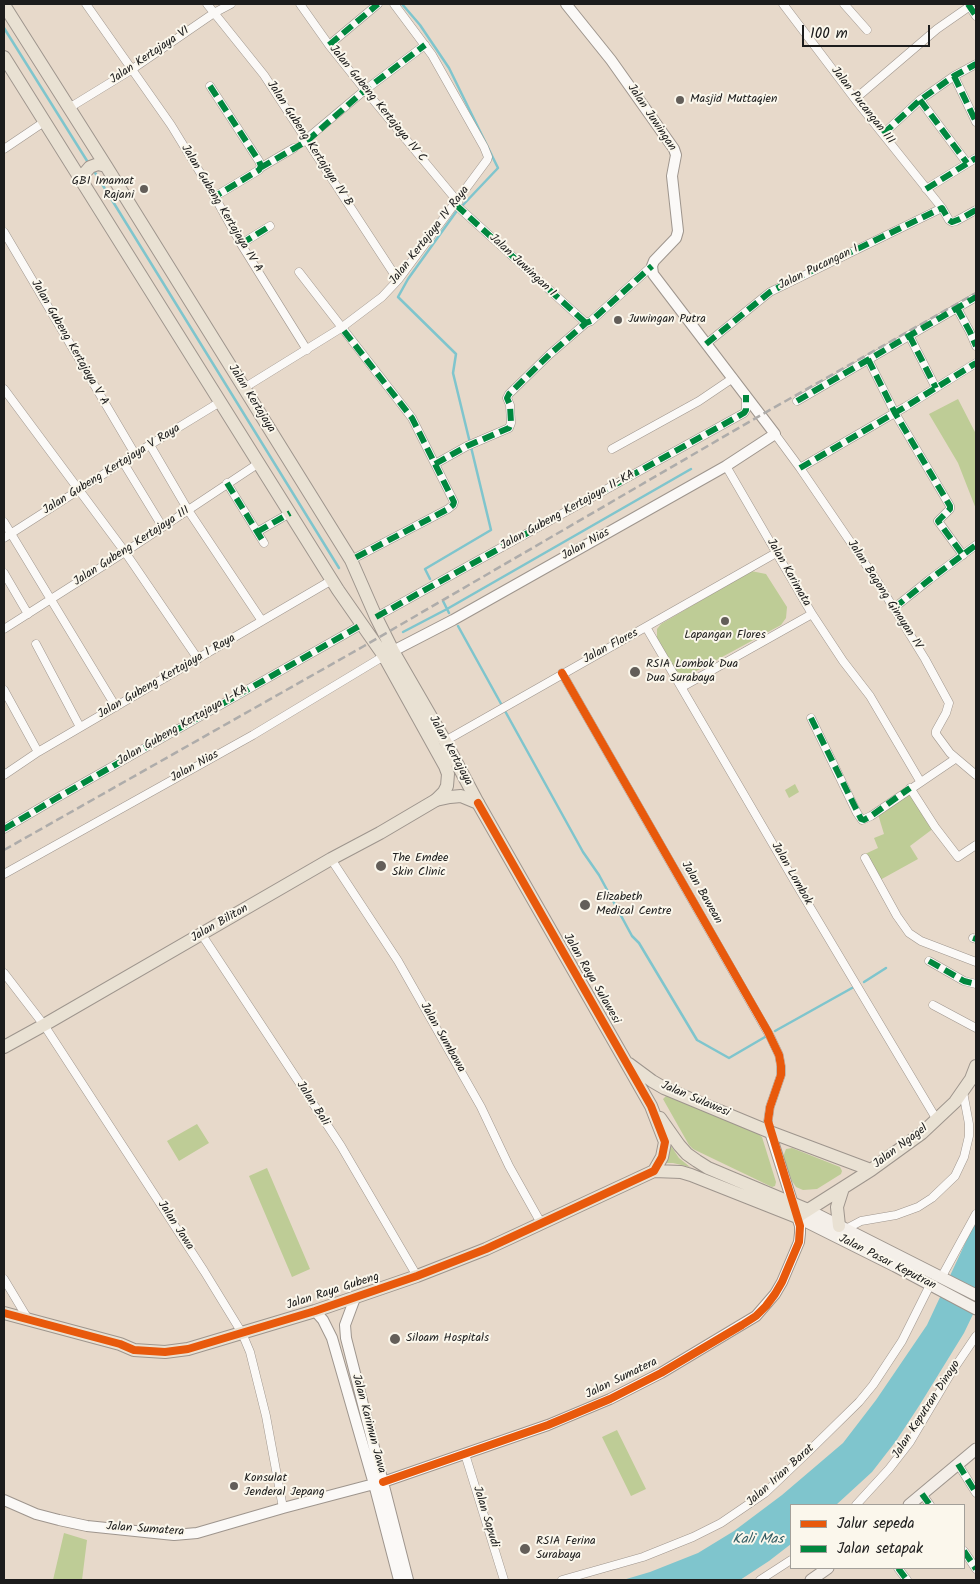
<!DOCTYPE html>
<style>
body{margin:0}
#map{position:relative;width:980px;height:1584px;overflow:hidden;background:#e7d9ca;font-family:Kalam,sans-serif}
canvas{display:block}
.frame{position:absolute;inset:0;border:5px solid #1c1c1c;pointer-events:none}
.legend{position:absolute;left:790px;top:1504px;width:175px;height:65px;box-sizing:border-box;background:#fbf7ec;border:1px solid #a29f99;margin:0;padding:6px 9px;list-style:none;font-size:15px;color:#1c1c1c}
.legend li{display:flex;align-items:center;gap:10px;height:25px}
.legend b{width:25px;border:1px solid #a29f99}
.scale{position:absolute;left:802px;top:25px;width:128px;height:22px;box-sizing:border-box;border:2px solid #1c1c1c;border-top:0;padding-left:6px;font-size:15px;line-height:18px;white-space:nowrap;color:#1c1c1c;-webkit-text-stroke:4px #fbf7ec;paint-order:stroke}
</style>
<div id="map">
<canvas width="980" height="1584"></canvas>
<div class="frame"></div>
<ul class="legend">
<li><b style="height:6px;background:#e8590c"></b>Jalur sepeda</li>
<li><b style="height:6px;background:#00873e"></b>Jalan setapak</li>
</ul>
<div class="scale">100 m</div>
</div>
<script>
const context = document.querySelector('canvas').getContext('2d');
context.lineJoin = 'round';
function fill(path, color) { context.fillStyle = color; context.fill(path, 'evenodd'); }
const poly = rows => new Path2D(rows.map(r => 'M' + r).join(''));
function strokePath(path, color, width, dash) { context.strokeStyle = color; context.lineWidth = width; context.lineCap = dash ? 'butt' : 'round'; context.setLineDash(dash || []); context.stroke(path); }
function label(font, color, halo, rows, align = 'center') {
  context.font = font + ' Kalam,sans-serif'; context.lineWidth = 4; context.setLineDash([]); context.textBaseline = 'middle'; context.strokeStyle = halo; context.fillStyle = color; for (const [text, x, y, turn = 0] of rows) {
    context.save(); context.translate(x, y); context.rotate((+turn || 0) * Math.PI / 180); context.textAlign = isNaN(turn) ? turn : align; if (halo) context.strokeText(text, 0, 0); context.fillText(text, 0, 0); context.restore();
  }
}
fill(poly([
 [958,399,976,434,976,509,958,463,929,414],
 [751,571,766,574,787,607,786,618,781,625,689,675,683,674,675,671,657,639,657,629,661,624],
 [795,784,799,792,789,798,785,790],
 [910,792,934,828,910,846,918,859,880,880,865,854,878,848,874,838,884,834,877,811],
 [666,1096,670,1096,757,1133,762,1137,776,1182,775,1186,772,1187,693,1149,689,1145,663,1099],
 [197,1124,209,1143,179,1161,167,1141],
 [669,1143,679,1158,690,1167,673,1163,664,1163],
 [792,1148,840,1167,842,1171,841,1174,817,1189,803,1190,796,1187,792,1181,783,1157,786,1149],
 [267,1168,310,1269,292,1277,249,1176],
 [617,1430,646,1489,631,1496,602,1437],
 [64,1533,87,1540,82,1580,53,1580]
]), '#becc96');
fill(poly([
 [976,1220,976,1308,964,1333,919,1406,896,1441,872,1472,836,1505,791,1505,791,1544,769,1561,740,1580,623,1580,650,1572,698,1553,734,1531,782,1495,843,1443,876,1400,927,1325]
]), '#7fc5cd');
strokePath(poly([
 [402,4,420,25,449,68,498,168,462,206],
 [4,28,89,164],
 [94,171,339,568],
 [456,212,408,279,398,297,456,354,453,373,470,443],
 [430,579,425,569,491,530,471,447],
 [443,601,449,613],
 [458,626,583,852,599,875,632,936,639,943,697,1040,729,1058,765,1037],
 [403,632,447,609,691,469],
 [864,982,886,968],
 [775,1031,852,988]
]), '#7fc5cd', 2.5);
const minor = poly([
 [86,4,171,125,212,192,241,244,307,350],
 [207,4,264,75,398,280],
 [300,4,329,45,365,90,458,202],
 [783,4,858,103,942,208,949,220,952,222,956,221,976,210],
 [844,4,867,30],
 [968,4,976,16],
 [329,45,378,4],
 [954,76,976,122],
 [210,86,259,161,261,166,259,170,214,197],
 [855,99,937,29,970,6],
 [920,100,967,163],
 [69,108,131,70,214,13,231,4],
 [883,134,920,100,954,76,976,64],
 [303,142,365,90,425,45],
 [4,149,44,122],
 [260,168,294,148],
 [926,189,976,158],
 [456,205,586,323],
 [4,232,135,454],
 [241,244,270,226],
 [299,272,412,418,454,502,453,505,448,509,351,560],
 [957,308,970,332,976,346],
 [909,335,936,388],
 [706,344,770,292,942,208],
 [868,359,895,413,950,506,950,509,938,521,963,555],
 [244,388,341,328,382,297,398,280,487,160,488,157,484,147,432,55,394,4],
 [4,389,125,552,198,659],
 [797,401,976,297],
 [775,434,800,468,877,581,925,659,949,703,946,713,936,731,936,734,950,753,976,775],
 [150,445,188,510,262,621],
 [612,449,699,401,733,378],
 [123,462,162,526],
 [435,464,467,446,509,428,511,423,510,405,507,398,509,394,550,354,586,323,591,321,652,266],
 [726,466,812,614,843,661,870,696,920,781],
 [800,468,905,407,976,363],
 [227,483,264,543],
 [4,522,116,707],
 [257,532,290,513],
 [4,538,135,454,220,402],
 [4,573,28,614],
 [894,608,929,580,976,545],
 [376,617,744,413,746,410,746,395],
 [646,627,795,882,937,1120],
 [4,629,125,552,259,463],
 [36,644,80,727],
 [562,673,771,1038,779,1055,781,1066,781,1075,770,1107,768,1121,770,1132],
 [682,687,812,614],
 [4,690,38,752],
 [811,718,857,813,862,820,871,816,955,759],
 [445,741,776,553],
 [4,775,38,752,332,580],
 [910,788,935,827,958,857,976,845],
 [4,829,55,799,363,624],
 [865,858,897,916,909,933,921,941,976,962],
 [331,859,398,961,481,1107,509,1166,541,1223],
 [4,874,253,735,384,656],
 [202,935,341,1146,417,1276],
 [973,938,976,939],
 [929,961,964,981,976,984],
 [4,973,44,1025,204,1271,242,1333,250,1352,266,1416,283,1508],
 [933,1005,976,1028],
 [846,1229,861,1221,896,1215,918,1207,932,1198,955,1176,964,1157,969,1136,969,1124,963,1092],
 [941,1278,976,1214],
 [4,1279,28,1319],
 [465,1454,504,1580],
 [958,1464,976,1493],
 [922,1494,930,1505],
 [856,1505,889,1469,910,1442,951,1373,976,1336],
 [964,1551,976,1569],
 [898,1568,907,1580],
 [562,1580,643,1557,693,1537,721,1523,765,1493,808,1452,859,1402,873,1385,902,1341,930,1285],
 [760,1580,791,1560]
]);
const tertiary = poly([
 [393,651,453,620,726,466,775,434,653,274,652,266,654,261,676,238,678,231,672,176,676,155,674,149,611,60,566,4],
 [355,1298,345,1325,346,1338,408,1580],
 [315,1311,323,1320,332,1338,374,1484,399,1580],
 [383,1482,548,1425,610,1399,661,1373,756,1316,775,1294,782,1282,799,1242,800,1233,800,1226,770,1132],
 [4,1500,36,1514,59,1520,87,1526,174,1535,197,1533,283,1508,374,1484]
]);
const secondary = poly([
 [808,1210,976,1295],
 [797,1217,895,1266,976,1309],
 [909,1505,976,1449],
 [811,1580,828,1568]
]);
const primary = poly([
 [4,5,106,166,351,560,376,617,393,651,445,741,478,803],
 [4,57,338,590,384,656,445,766,448,774,447,786,444,792,436,800],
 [82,182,84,174,90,167,98,164,106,166]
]);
const trunk = poly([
 [4,1047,44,1025,331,859,380,833,436,800,450,797,461,796,478,803,651,1106,665,1142,662,1157,654,1171],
 [629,1064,652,1081,664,1088,770,1132,871,1170],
 [660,1118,679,1145,687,1154,697,1161,708,1168,808,1210],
 [839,1226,837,1207,843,1188],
 [4,1313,120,1344,134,1350,165,1352,188,1349,315,1311,417,1276,486,1249,654,1171,681,1172,691,1175,797,1217,871,1170,922,1133,955,1102,971,1079,976,1066]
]);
strokePath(minor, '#9e958d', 9);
strokePath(tertiary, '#9e958d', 12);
strokePath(secondary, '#9e958d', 13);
strokePath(primary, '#9e958d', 14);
strokePath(trunk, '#9e958d', 14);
strokePath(minor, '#fbf9f7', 8);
strokePath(tertiary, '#fbf9f7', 10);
strokePath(secondary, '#f4efe9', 11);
strokePath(primary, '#e9e1d3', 12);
strokePath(trunk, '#e9e1d3', 12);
strokePath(poly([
 [4,850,364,646,761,415,976,293]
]), '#aeacaa', 2.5, [8, 4]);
strokePath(poly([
 [968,4,976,16],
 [329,45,378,4],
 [954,76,976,122],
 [210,86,259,161,261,166,259,170,214,197],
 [920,100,967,163],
 [883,134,920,100,954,76,976,64],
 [260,168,307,141,365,90,425,45],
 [926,189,976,158],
 [456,205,586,323],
 [241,244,270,226],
 [957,308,970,332,976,346],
 [344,331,412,418,454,502,453,505,448,509,351,560],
 [909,335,936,388],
 [706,344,770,292,795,279,942,208,949,220,952,222,960,219,976,210],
 [868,359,895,413,950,506,950,509,938,521,963,555],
 [797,401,976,297],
 [435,464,467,446,509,428,511,423,510,405,507,398,509,394,550,354,586,323,591,321,652,266],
 [800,468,905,407,976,363],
 [227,483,264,543],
 [257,532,290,513],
 [894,608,929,580,976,545],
 [376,617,744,413,746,410,746,395],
 [811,718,861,819,864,820,871,816,910,788],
 [4,829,55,799,363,624],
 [973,938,976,939],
 [929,961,964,981,976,984],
 [958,1464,976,1493],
 [922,1494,930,1505],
 [964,1551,976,1569],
 [898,1568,907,1580]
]), '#00873e', 6, [12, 6]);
strokePath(poly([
 [4,1313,120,1344,134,1350,165,1352,188,1349,315,1311,417,1276,486,1249,654,1171,662,1157,665,1142,651,1106,478,803],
 [383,1482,548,1425,610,1399,661,1373,742,1325,756,1316,766,1306,775,1294,782,1282,799,1242,800,1226,768,1121,770,1107,781,1075,781,1066,779,1055,768,1032,562,673]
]), '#e8590c', 8);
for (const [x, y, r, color] of [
 [680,100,5,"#635e59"],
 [144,189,5,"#635e59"],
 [618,320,5,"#635e59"],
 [725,621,5,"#635e59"],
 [635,672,6,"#635e59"],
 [381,866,6,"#635e59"],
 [585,905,6,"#635e59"],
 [395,1339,6,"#635e59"],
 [234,1486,5,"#635e59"],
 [525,1549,6,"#635e59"]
]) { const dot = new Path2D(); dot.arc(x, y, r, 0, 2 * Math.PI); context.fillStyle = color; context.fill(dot); strokePath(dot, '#fbf7ec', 2); }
label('12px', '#1c1c1c', '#fbf7ec', [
 ["Jalan Kertajaya VI",150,56,-34],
 ["Jalan Gubeng Kertajaya IV C",377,104,51],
 ["Jalan Pucangan III",862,106,52],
 ["Jalan Juwingan",651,118,56],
 ["Jalan Gubeng Kertajaya IV B",309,144,57],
 ["Jalan Gubeng Kertajaya IV A",221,209,59],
 ["Jalan Kertajaya IV Raya",430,236,-52],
 ["Jalan Juwingan I",522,266,43],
 ["Jalan Pucangan I",819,268,-26],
 ["Jalan Gubeng Kertajaya V A",69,343,60],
 ["Jalan Kertajaya",251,399,58],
 ["Jalan Gubeng Kertajaya V Raya",112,470,-32],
 ["Jalan Gubeng Kertajaya II-KA",568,511,-29],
 ["Jalan Nias",586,545,-29],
 ["Jalan Gubeng Kertajaya III",132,547,-33],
 ["Jalan Karimata",788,573,60],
 ["Jalan Bagong Ginayan IV",884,595,57],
 ["Jalan Flores",611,647,-28],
 ["Jalan Gubeng Kertajaya I Raya",167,677,-30],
 ["Jalan Gubeng Kertajaya I-KA",183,726,-30],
 ["Jalan Kertajaya",450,751,61],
 ["Jalan Nias",195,767,-29],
 ["Jalan Lombok",791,874,60],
 ["Jalan Bawean",701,893,60],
 ["Jalan Biliton",220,924,-30],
 ["Jalan Raya Sulawesi",591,979,60],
 ["Jalan Sumbawa",442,1038,60],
 ["Jalan Sulawesi",695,1100,23],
 ["Jalan Bali",312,1104,57],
 ["Jalan Ngagel",901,1147,-37],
 ["Jalan Jawa",175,1226,57],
 ["Jalan Pasar Keputran",887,1263,27],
 ["Jalan Raya Gubeng",333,1292,-18],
 ["Jalan Sumatera",622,1379,-26],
 ["Jalan Keputran Dinoyo",927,1410,-57],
 ["Jalan Karimun Jawa",368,1424,75],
 ["Jalan Irian Barat",781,1476,-42],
 ["Jalan Sapudi",485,1517,73],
 ["Jalan Sumatera",145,1530,4]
]);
label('12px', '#1c1c1c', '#fbf7ec', [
 ["Masjid Muttaqien",690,100],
 ["GBI Imamat",134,182,"right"],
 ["Rajani",134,196,"right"],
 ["Juwingan Putra",628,320],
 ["Lapangan Flores",725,636,"center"],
 ["RSIA Lombok Dua",646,665],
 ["Dua Surabaya",646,679],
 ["The Emdee",392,859],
 ["Skin Clinic",392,873],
 ["Elizabeth",596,898],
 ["Medical Centre",596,912],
 ["Siloam Hospitals",406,1339],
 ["Konsulat",244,1479],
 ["Jenderal Jepang",244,1493],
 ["RSIA Ferina",536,1542],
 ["Surabaya",536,1556]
], 'left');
label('italic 14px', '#325c63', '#fbf7ec', [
 ["Kali Mas",758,1541]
]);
</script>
